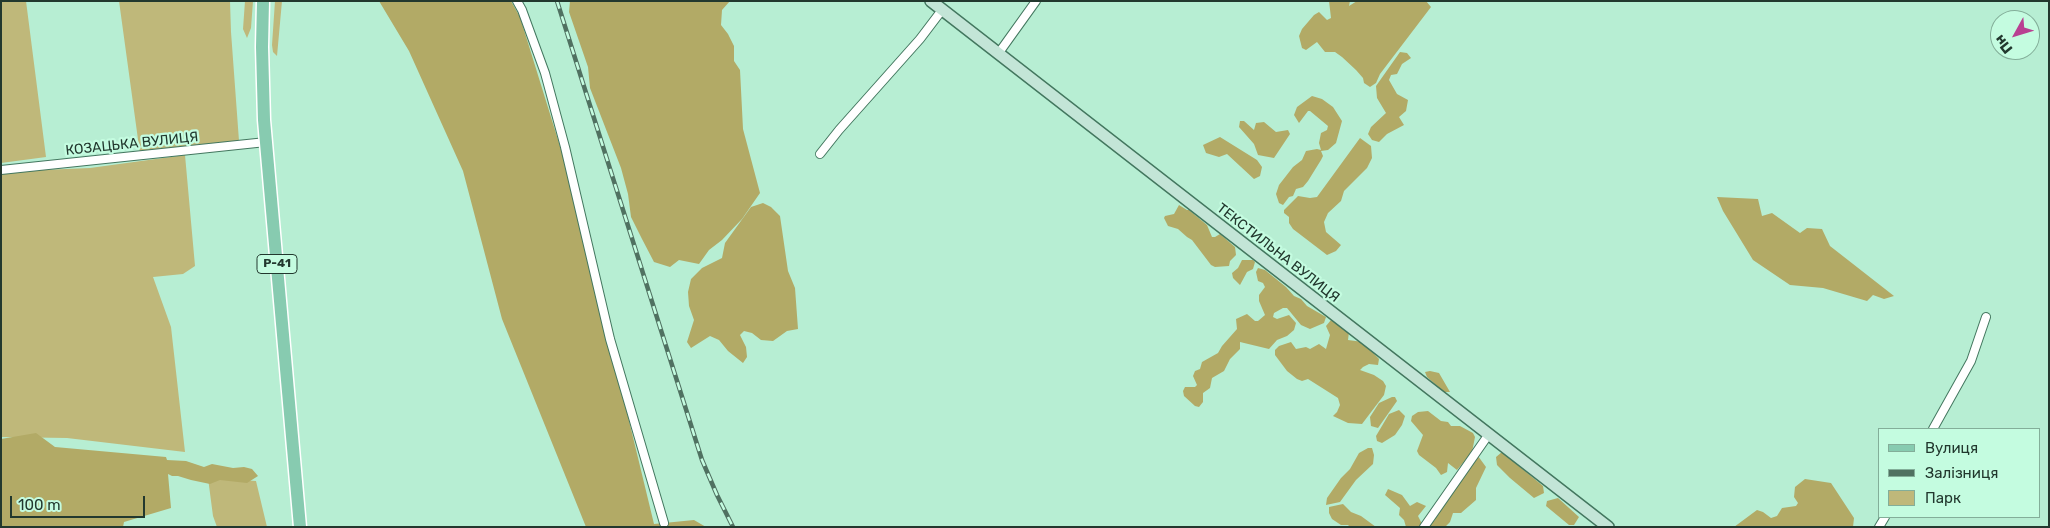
<!DOCTYPE html>
<meta charset="utf-8">
<style>
body{margin:0}
#map{position:relative;width:2050px;height:528px;overflow:hidden;background:#b7eed3;font-family:Rubik,sans-serif}
canvas{display:block}
.frame{position:absolute;inset:0;border:2px solid #22382e;pointer-events:none}
.legend{position:absolute;left:1878px;top:428px;width:162px;height:90px;box-sizing:border-box;background:#c4fce0;border:1px solid #83ae99;margin:0;padding:6px 9px;list-style:none;font-size:15px;color:#22382e}
.legend li{display:flex;align-items:center;gap:10px;height:25px}
.legend b{width:25px;border:1px solid #83ae99}
.north{position:absolute;left:1990px;top:10px;width:50px;height:50px;box-sizing:border-box;background:#c4fce0;border:1px solid #83ae99;border-radius:50%;rotate:231deg;font-size:14px;font-weight:700;line-height:20px;text-align:center;color:#22382e}
.north::after{content:'';display:block;margin:auto;width:18px;height:22px;background:#b94092;clip-path:polygon(50% 0,100% 100%,50% 72%,0 100%)}
.scale{position:absolute;left:10px;top:496px;width:135px;height:22px;box-sizing:border-box;border:2px solid #22382e;border-top:0;padding-left:6px;font-size:15px;line-height:18px;white-space:nowrap;color:#22382e;-webkit-text-stroke:4px #c4fce0;paint-order:stroke}
</style>
<div id="map">
<canvas width="2050" height="528"></canvas>
<div class="frame"></div>
<ul class="legend">
<li><b style="height:6px;background:#87cbb0"></b>Вулиця</li>
<li><b style="height:6px;background:#507161"></b>Залізниця</li>
<li><b style="height:14px;background:#bfb87a"></b>Парк</li>
</ul>
<div class="north">Пн</div>
<div class="scale">100 m</div>
</div>
<script>
const context = document.querySelector('canvas').getContext('2d');
context.lineJoin = 'round';
function fill(path, color) { context.fillStyle = color; context.fill(path, 'evenodd'); }
const poly = rows => new Path2D(rows.map(r => 'M' + r).join(''));
function strokePath(path, color, width, dash) { context.strokeStyle = color; context.lineWidth = width; context.lineCap = dash ? 'butt' : 'round'; context.setLineDash(dash || []); context.stroke(path); }
function label(font, color, halo, rows, align = 'center') {
  context.font = font + ' Rubik,sans-serif'; context.lineWidth = 4.5; context.setLineDash([]); context.textBaseline = 'middle'; context.strokeStyle = halo; context.fillStyle = color; for (const [text, x, y, turn = 0] of rows) {
    context.save(); context.translate(x, y); context.rotate((+turn || 0) * Math.PI / 180); context.textAlign = isNaN(turn) ? turn : align; if (halo) context.strokeText(text, 0, 0); context.fillText(text, 0, 0); context.restore();
  }
}
fill(poly([
 [1,1,26,1,46,157,1,163],
 [119,1,230,1,231,32,239,141,140,154],
 [245,1,253,1,251,28,247,38,243,29],
 [275,1,282,1,277,56,273,52,272,45],
 [185,155,195,266,183,274,153,277,171,327,185,452,67,438,1,437,1,173,18,171,90,168],
 [208,478,256,481,267,527,217,527,213,516]
]), '#bfb87a');
fill(poly([
 [379,1,511,1,520,17,572,185,654,524,694,520,706,527,586,527,502,319,463,171,409,51],
 [570,1,730,1,722,10,721,25,728,34,734,46,734,61,740,70,743,129,760,193,742,219,722,240,709,250,699,264,679,260,670,267,654,262,642,239,631,217,628,194,621,168,590,88,588,67,569,12],
 [1329,1,1350,1,1349,6,1357,1,1426,1,1431,7,1380,74,1376,83,1370,87,1364,83,1363,78,1356,70,1342,57,1335,52,1325,52,1317,42,1306,50,1302,48,1299,36,1302,29,1314,15,1319,12,1327,20,1331,18],
 [1400,52,1407,53,1411,58,1402,64,1397,74,1391,75,1389,80,1397,94,1408,100,1406,111,1399,117,1404,125,1387,134,1379,142,1372,140,1368,134,1371,127,1386,113,1377,98,1376,86],
 [1312,96,1322,99,1333,107,1342,121,1336,143,1328,150,1321,151,1323,156,1321,160,1308,181,1303,187,1296,189,1293,196,1289,197,1283,205,1279,203,1276,194,1279,185,1293,167,1302,160,1306,151,1317,149,1321,150,1319,143,1321,133,1327,130,1328,126,1310,111,1308,111,1299,123,1294,115,1297,107],
 [1240,121,1244,121,1254,130,1256,123,1264,122,1276,132,1288,130,1290,134,1274,158,1258,155,1254,144,1239,127],
 [1220,137,1257,160,1262,167,1260,176,1254,179,1227,154,1219,157,1206,153,1203,145],
 [1360,138,1371,146,1372,158,1367,168,1344,191,1341,201,1328,213,1324,222,1326,232,1341,245,1336,251,1327,255,1293,229,1289,223,1289,217,1284,213,1284,210,1298,196,1310,198,1317,197],
 [1717,197,1758,199,1762,216,1772,213,1800,233,1807,228,1822,229,1830,246,1894,296,1884,299,1873,295,1867,301,1823,288,1790,285,1753,260,1723,211],
 [763,203,771,207,780,216,788,271,795,288,798,329,787,331,773,341,761,340,752,333,744,331,740,335,746,347,747,357,743,363,728,351,719,340,710,336,691,348,687,342,694,320,689,306,688,292,691,279,702,268,722,258,725,243,751,207],
 [1179,205,1187,210,1189,210,1207,225,1212,237,1215,237,1220,234,1235,247,1236,255,1230,261,1229,266,1215,267,1211,265,1192,240,1187,237,1178,229,1168,226,1164,218,1165,216,1174,214],
 [1242,260,1253,260,1255,262,1253,269,1247,272,1240,285,1233,278,1232,273,1238,268],
 [1258,268,1265,270,1286,287,1294,296,1301,299,1307,306,1326,317,1324,323,1310,329,1301,325,1287,308,1283,308,1274,313,1273,317,1277,319,1289,315,1296,323,1294,330,1287,336,1277,340,1269,349,1240,342,1240,349,1230,359,1224,371,1212,378,1210,388,1203,393,1203,402,1199,407,1195,406,1184,396,1183,391,1185,387,1195,387,1197,385,1193,376,1195,371,1200,369,1202,362,1218,353,1222,346,1237,329,1236,319,1247,314,1255,321,1258,321,1265,315,1259,301,1259,295,1265,287,1263,283,1258,281,1256,272],
 [1331,320,1335,323,1340,323,1349,332,1348,340,1363,342,1379,359,1378,365,1369,364,1363,367,1360,370,1374,375,1383,381,1386,386,1384,395,1362,424,1348,423,1333,416,1337,412,1340,405,1338,398,1308,379,1302,381,1297,379,1287,371,1275,355,1275,350,1279,346,1291,342,1296,349,1306,347,1310,349,1319,344,1326,349,1330,335,1326,326],
 [1430,371,1439,373,1450,392,1444,392,1427,377,1425,372],
 [1392,397,1395,397,1397,401,1378,428,1371,426,1370,417,1379,403],
 [1399,410,1405,416,1402,425,1395,435,1382,443,1377,441,1376,436,1389,414],
 [1428,411,1441,421,1448,422,1451,426,1460,426,1473,433,1475,437,1472,452,1457,470,1448,463,1447,472,1441,475,1436,468,1419,455,1417,451,1423,435,1411,421,1412,416,1418,412],
 [36,433,55,447,166,457,167,460,186,461,204,467,212,464,233,468,244,467,252,469,258,476,247,483,220,480,210,484,191,480,178,476,172,476,168,474,171,508,124,522,123,527,1,527,1,439],
 [1368,448,1372,448,1374,455,1373,464,1356,480,1340,502,1326,505,1327,498,1341,478,1350,469,1359,453],
 [1502,452,1543,486,1544,493,1534,498,1510,478,1497,465,1496,457],
 [1478,456,1486,467,1476,488,1476,500,1461,513,1453,513,1450,522,1445,527,1425,527,1435,520,1438,506],
 [1805,479,1831,483,1854,518,1853,527,1734,527,1757,510,1763,512,1771,518,1777,516,1782,508,1796,506,1798,503,1794,497,1795,487],
 [1388,489,1402,495,1410,506,1417,502,1426,506,1418,516,1422,524,1420,527,1406,527,1404,520,1399,515,1400,508,1385,495],
 [1558,498,1579,517,1574,525,1569,525,1546,506,1547,501],
 [1343,504,1351,512,1361,516,1376,527,1350,527,1348,525,1341,525,1332,519,1329,513,1329,507]
]), '#b2aa66');
const street = poly([
 [517,1,522,10,545,73,565,147,610,339,664,523],
 [998,54,1036,1],
 [820,154,839,130,920,39,942,10],
 [1,170,266,142],
 [1933,429,1971,361,1986,317],
 [1424,527,1489,434],
 [1879,527,1885,517]
]);
const secondary = poly([
 [931,1,1608,527]
]);
const primary = poly([
 [263,1,262,47,264,120,300,527]
]);
strokePath(street, '#43775f', 10);
strokePath(secondary, '#43775f', 14);
strokePath(primary, '#fff', 15);
strokePath(street, '#fff', 8);
strokePath(secondary, '#c3e5d7', 11);
strokePath(primary, '#87cbb0', 12);
const rail = poly([
 [557,1,702,460,717,495,733,527]
]);
strokePath(rail, '#507161', 4.5);
strokePath(rail, '#c4fce0', 2.5, [8]);
for (const [x, y, w] of [
 [277,264,40]
]) { const box = new Path2D(); box.roundRect(x - w / 2, y - 9.5, w, 19, 4); context.fillStyle = '#c4fce0'; context.fill(box); strokePath(box, '#22382e', 1); }
label('bold 12px', '#22382e', null, [
 ["Р-41",277,264]
]);
label('14px', '#22382e', '#c4fce0', [
 ["КОЗАЦЬКА ВУЛИЦЯ",132,144,-6],
 ["ТЕКСТИЛЬНА ВУЛИЦЯ",1278,253,38]
]);
</script>
